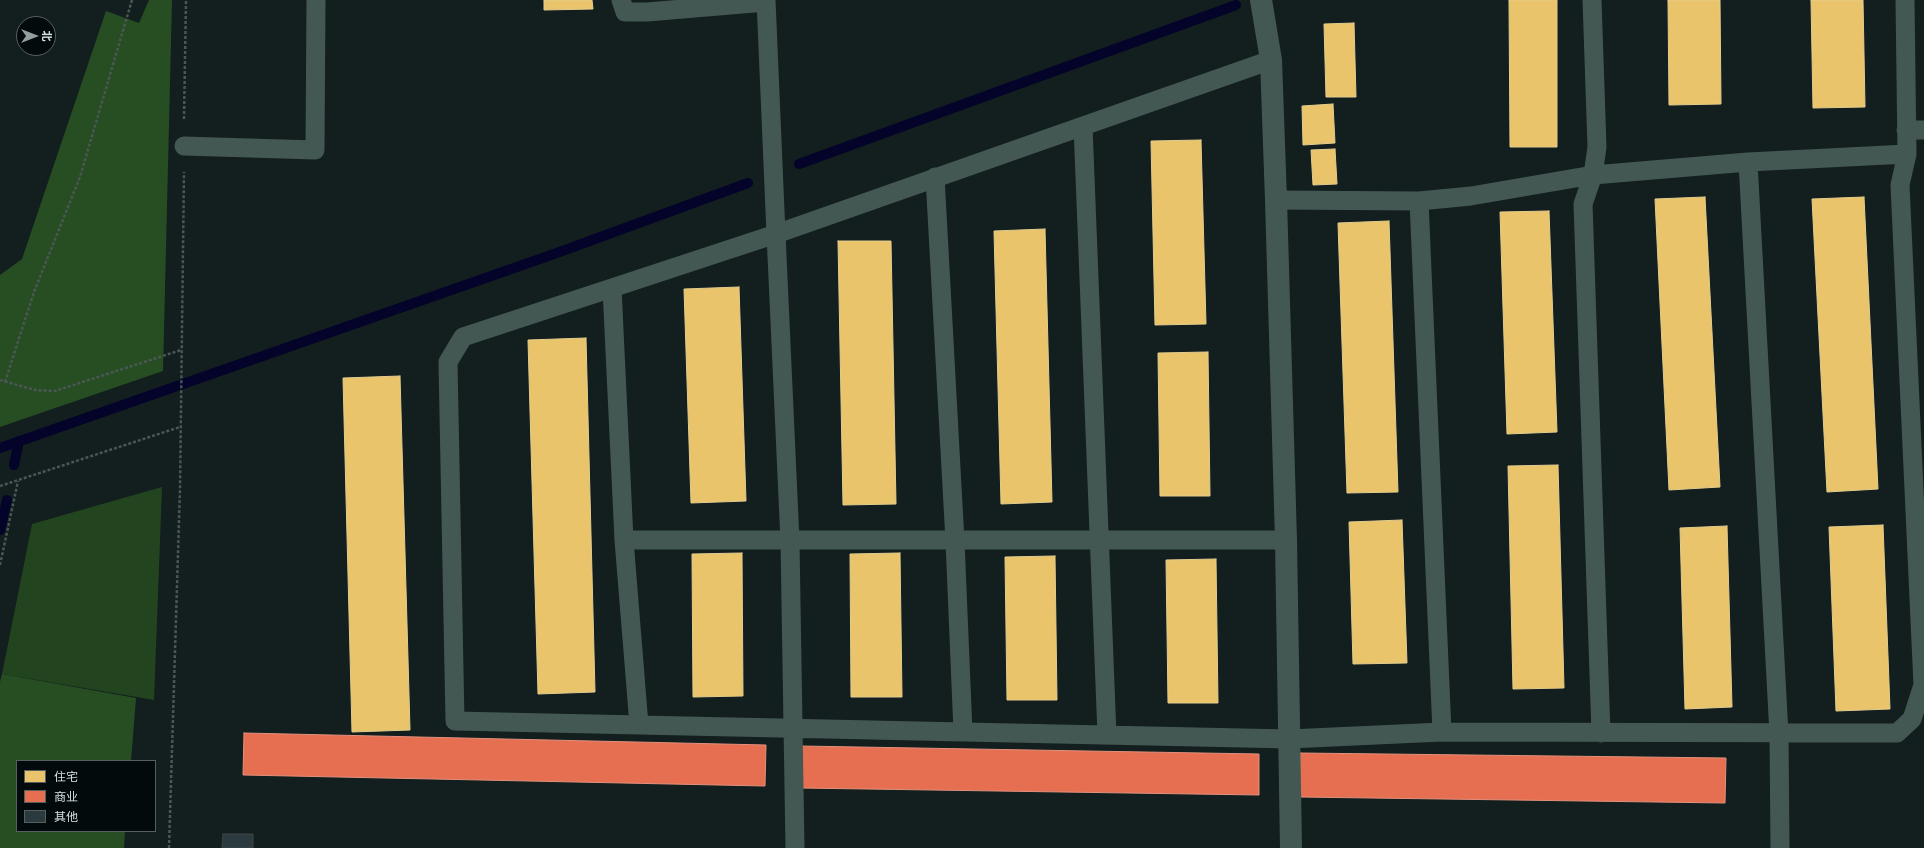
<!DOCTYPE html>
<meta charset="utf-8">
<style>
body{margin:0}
#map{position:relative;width:1924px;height:848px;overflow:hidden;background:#131e1f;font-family:"Noto Sans","Noto Sans SC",sans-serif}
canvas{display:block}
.legend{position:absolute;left:16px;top:760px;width:140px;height:72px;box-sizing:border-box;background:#030a0b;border:1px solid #576061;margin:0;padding:5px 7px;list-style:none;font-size:12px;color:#d5e1e2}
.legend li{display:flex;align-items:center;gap:8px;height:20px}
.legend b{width:20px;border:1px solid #576061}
.north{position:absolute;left:16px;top:16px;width:40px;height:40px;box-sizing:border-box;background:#030a0b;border:1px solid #576061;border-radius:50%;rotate:90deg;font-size:11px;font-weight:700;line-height:16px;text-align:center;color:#d5e1e2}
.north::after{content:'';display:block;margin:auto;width:14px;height:18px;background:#919d9e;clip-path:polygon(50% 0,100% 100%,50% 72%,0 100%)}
</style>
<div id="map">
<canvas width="1924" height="848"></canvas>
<ul class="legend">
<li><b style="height:11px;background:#e9c46a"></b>住宅</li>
<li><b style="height:11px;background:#e76f51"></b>商业</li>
<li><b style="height:11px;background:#2a3a3f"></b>其他</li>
</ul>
<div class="north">北</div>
</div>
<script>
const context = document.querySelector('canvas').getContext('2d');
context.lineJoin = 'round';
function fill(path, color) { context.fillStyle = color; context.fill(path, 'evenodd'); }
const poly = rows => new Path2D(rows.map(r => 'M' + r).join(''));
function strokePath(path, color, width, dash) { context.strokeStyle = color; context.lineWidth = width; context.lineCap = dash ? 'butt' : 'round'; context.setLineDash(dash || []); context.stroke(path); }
fill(poly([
 [162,487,154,700,2,674,32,524]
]), '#22451f');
fill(poly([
 [149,0,172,0,163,371,0,427,0,275,22,259,106,11,139,23],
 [2,674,136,698,131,761,17,761,17,831,125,831,124,848,0,848,0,682]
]), '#274e23');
const homes = poly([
 [544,0,592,0,593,9,544,10,544,0],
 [1509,0,1557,0,1557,147,1510,147,1509,0],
 [1668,0,1720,0,1721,104,1669,105,1668,0],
 [1811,0,1863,0,1865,107,1813,108,1811,0],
 [1354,23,1356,97,1326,97,1324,24,1354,23],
 [1333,104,1335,143,1303,145,1302,106,1333,104],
 [1201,140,1206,324,1155,325,1151,141,1201,140],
 [1335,149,1337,184,1313,185,1311,150,1335,149],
 [1705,197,1720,487,1669,490,1655,199,1705,197],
 [1864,197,1878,489,1827,492,1812,199,1864,197],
 [1549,211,1557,432,1507,434,1500,212,1549,211],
 [1389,221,1398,492,1347,493,1338,223,1389,221],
 [1045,229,1052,502,1001,504,994,231,1045,229],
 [838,241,891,241,896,504,843,505,838,241],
 [739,287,746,501,691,503,684,289,739,287],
 [586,338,595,692,538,694,528,340,586,338],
 [1208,352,1210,496,1160,496,1158,353,1208,352],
 [400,376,410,730,352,732,343,378,400,376],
 [1558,465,1564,688,1513,689,1508,466,1558,465],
 [1402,520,1407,663,1353,664,1349,522,1402,520],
 [1883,525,1890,709,1836,711,1829,527,1883,525],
 [1727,526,1732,707,1685,709,1680,528,1727,526],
 [742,553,743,696,693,697,692,554,742,553],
 [900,553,902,697,851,697,850,554,900,553],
 [1055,556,1057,700,1007,700,1005,557,1055,556],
 [1216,559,1218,703,1168,703,1166,560,1216,559]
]);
fill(homes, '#e9c46a');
strokePath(homes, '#e3cd8e', 1);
const shops = poly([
 [244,733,766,745,765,786,243,775,244,733],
 [801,746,1259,754,1259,795,800,788,801,746],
 [1300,753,1726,758,1725,803,1300,797,1300,753]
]);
fill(shops, '#e76f51');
strokePath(shops, '#e2917c', 1);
strokePath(poly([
 [799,164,1236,5],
 [0,448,554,254,748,183],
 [14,465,19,441],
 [0,530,7,500]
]), '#040329', 10);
const building = poly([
 [223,834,253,834,253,848,222,848,223,834]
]);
fill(building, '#2a3a3f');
strokePath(building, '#3e4649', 1);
strokePath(poly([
 [184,119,186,0],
 [0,380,35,390,55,391,181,350],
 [5,382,34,292,80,177,132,0],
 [0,486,180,427],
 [0,565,18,481],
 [169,848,180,488,184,172]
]), '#4a5755', 2.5, [3, 2]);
strokePath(poly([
 [621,0,625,12,647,12,766,2],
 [766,0,776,234,463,337,448,362,455,721,1289,739,1442,732,1897,733,1912,719,1923,685,1900,185,1907,154],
 [1592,0,1597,147,1593,175,1748,162],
 [1083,126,1107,735],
 [1906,130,1924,130],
 [184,146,315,150,316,0],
 [935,177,955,541,963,732],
 [1276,200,1419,201],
 [612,288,624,540,639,725],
 [624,540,1286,540],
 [1442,732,1419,201,1471,196,1593,175,1583,204,1601,733],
 [795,848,790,541,776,234,1271,60],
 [1780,848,1779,734,1748,162,1907,154,1905,0]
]), '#445853', 19);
strokePath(poly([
 [1261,0,1271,60,1276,200,1286,540,1291,848]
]), '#445853', 22);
</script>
